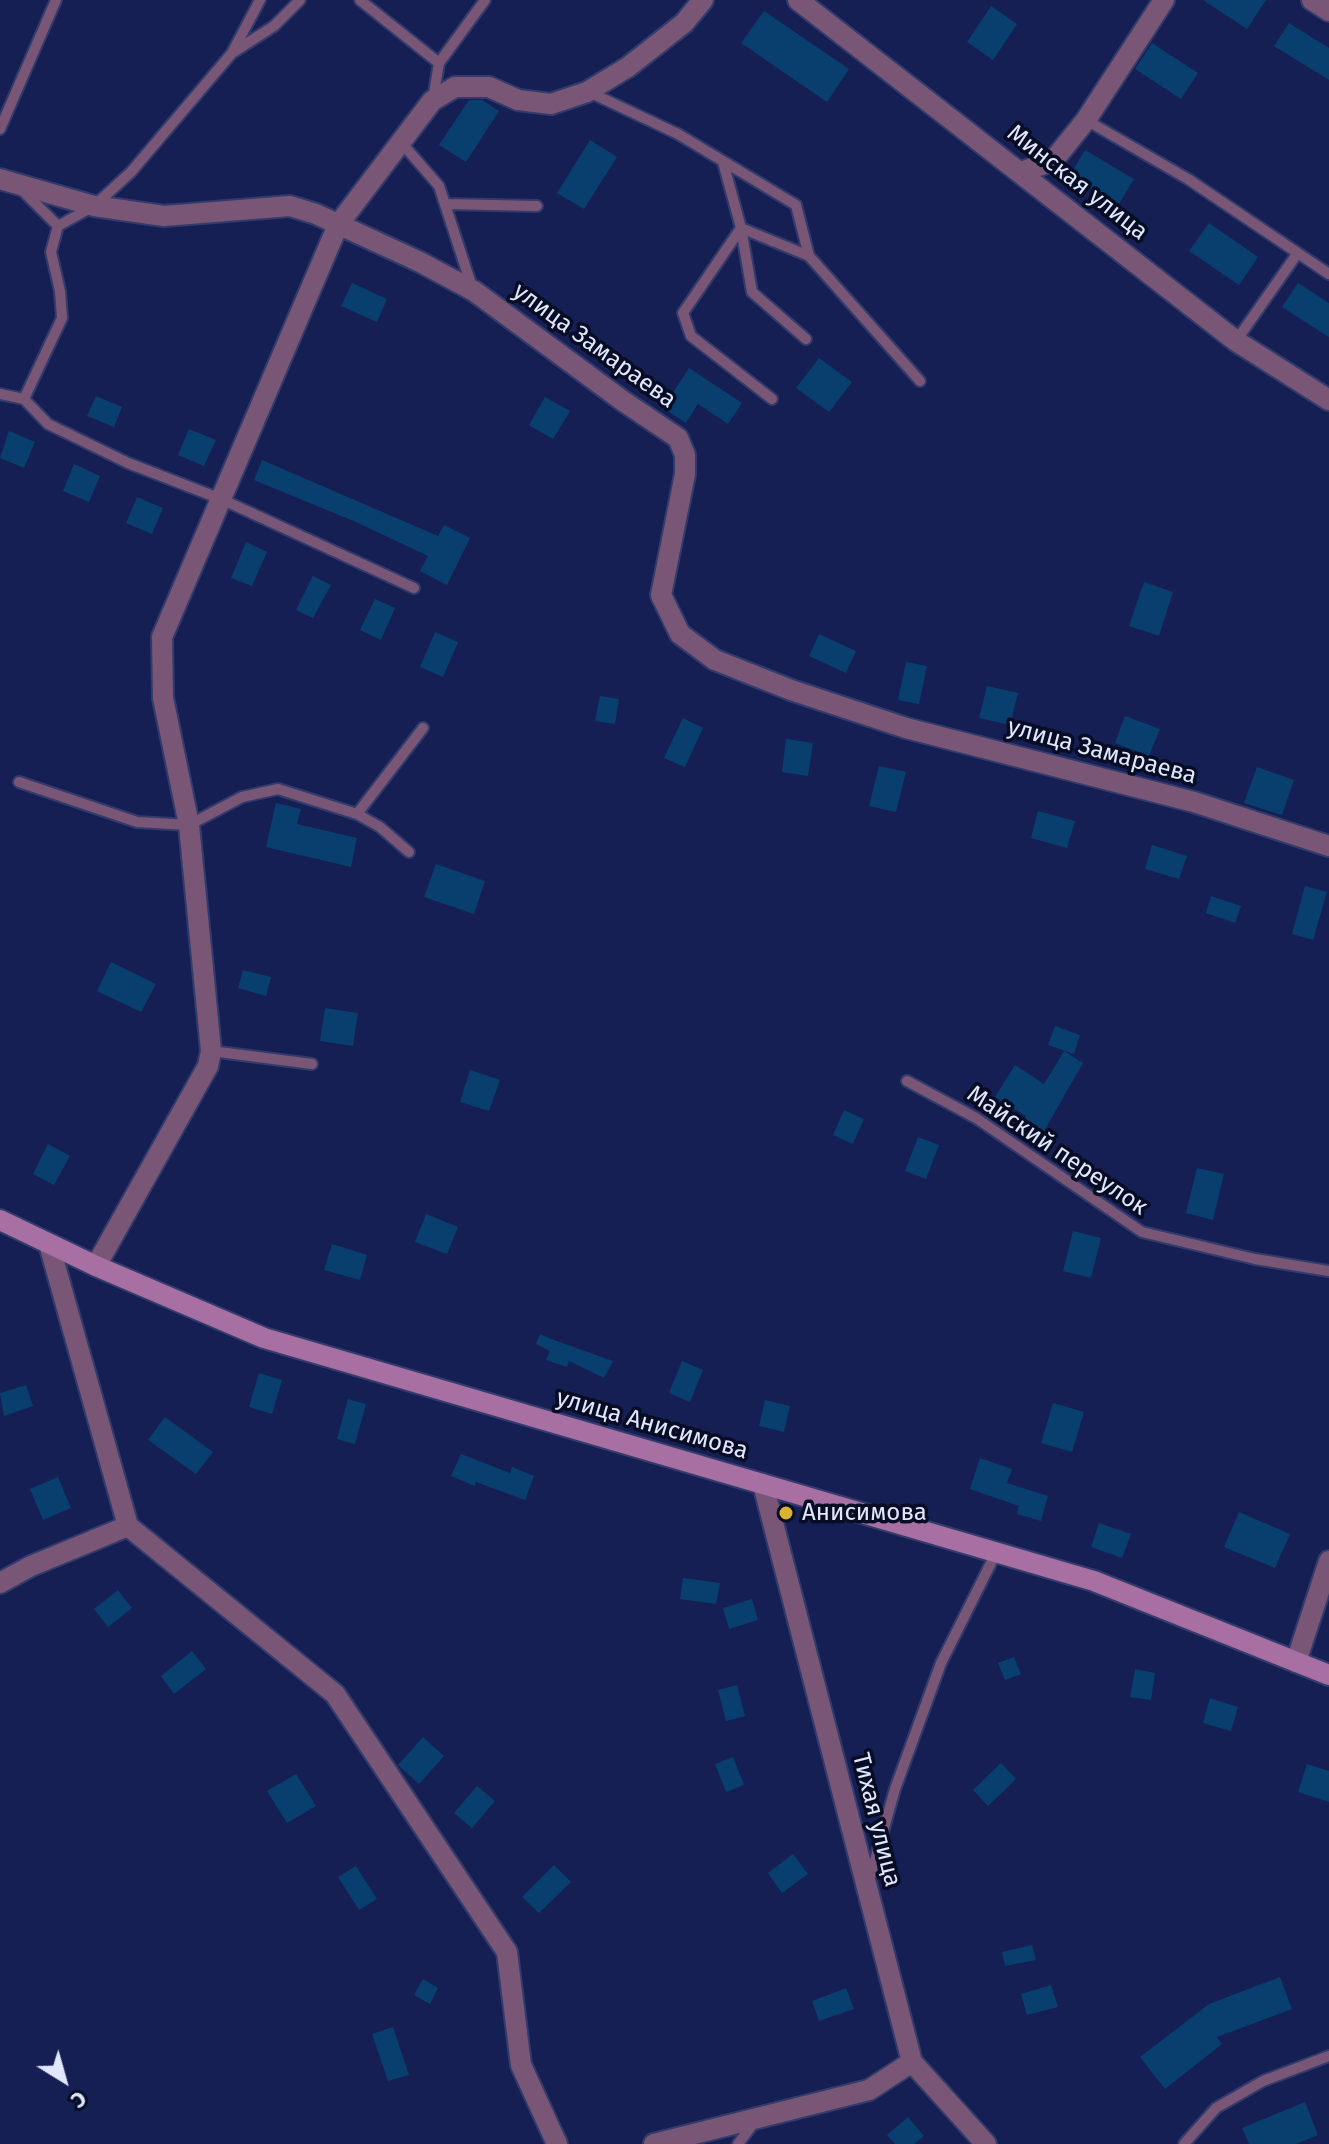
<!DOCTYPE html>
<meta charset="utf-8">
<style>
body{margin:0}
#map{position:relative;width:1329px;height:2144px;overflow:hidden;background:#151f54;font-family:"Fira Sans",sans-serif}
canvas{display:block}
.north{position:absolute;left:24px;top:2040px;width:80px;height:80px;-webkit-text-stroke:6px #070d24;paint-order:stroke;rotate:143deg;font-size:22px;font-weight:700;line-height:32px;text-align:center;color:#e1e8fd}
.north::after{content:'';display:block;margin:auto;width:28px;height:36px;background:#e1e8fd;clip-path:polygon(50% 0,100% 100%,50% 72%,0 100%)}
</style>
<div id="map">
<canvas width="1329" height="2144"></canvas>
<div class="north">С</div>
</div>
<script>
const context = document.querySelector('canvas').getContext('2d');
context.lineJoin = 'round';
function fill(path, color) { context.fillStyle = color; context.fill(path, 'evenodd'); }
const poly = rows => new Path2D(rows.map(r => 'M' + r).join(''));
function strokePath(path, color, width, dash) { context.strokeStyle = color; context.lineWidth = width; context.lineCap = dash ? 'butt' : 'round'; context.setLineDash(dash || []); context.stroke(path); }
function label(font, color, halo, rows, align = 'center') {
  context.font = font + ' "Fira Sans",sans-serif'; context.lineWidth = 7; context.setLineDash([]); context.textBaseline = 'middle'; context.strokeStyle = halo; context.fillStyle = color; for (const [text, x, y, turn = 0] of rows) {
    context.save(); context.translate(x, y); context.rotate((+turn || 0) * Math.PI / 180); context.textAlign = isNaN(turn) ? turn : align; if (halo) context.strokeText(text, 0, 0); context.fillText(text, 0, 0); context.restore();
  }
}
fill(poly([
 [1203,0,1266,0,1247,29],
 [991,6,1017,24,993,60,967,42],
 [764,11,849,69,827,102,741,43],
 [1289,23,1329,48,1329,80,1274,46],
 [1152,43,1198,73,1181,99,1135,69],
 [469,100,482,100,499,111,466,162,439,145],
 [590,140,617,157,584,209,557,193],
 [1085,150,1134,179,1119,204,1070,175],
 [1209,223,1258,257,1239,285,1189,251],
 [352,283,387,299,377,322,341,306],
 [1298,283,1329,303,1329,337,1282,307],
 [819,358,852,382,829,412,796,388],
 [689,368,742,403,728,424,698,404,686,423,663,408],
 [96,396,122,407,114,427,87,416],
 [545,397,570,411,553,439,529,425],
 [189,429,216,440,204,466,178,455],
 [9,431,35,442,24,468,0,458],
 [262,460,438,536,444,525,470,538,447,585,420,571,428,556,356,522,254,480],
 [74,464,100,476,89,502,63,491],
 [137,497,163,508,152,534,126,523],
 [246,542,267,552,252,586,231,578],
 [313,576,331,585,313,618,296,610],
 [1144,582,1173,592,1159,636,1129,626],
 [375,599,395,608,381,640,360,630],
 [435,632,458,642,443,677,420,667],
 [819,634,856,651,846,673,809,656],
 [906,662,927,666,919,704,898,700],
 [987,686,1018,693,1010,725,979,718],
 [600,696,619,699,615,724,595,721],
 [1125,716,1160,729,1149,756,1115,743],
 [683,718,703,728,685,767,664,758],
 [786,739,813,743,808,776,782,772],
 [879,766,906,772,896,812,869,806],
 [1257,767,1294,780,1282,815,1244,803],
 [276,803,301,809,297,824,357,838,351,867,266,847],
 [1038,811,1075,821,1067,848,1031,838],
 [1152,845,1187,856,1179,879,1145,869],
 [436,864,485,881,474,914,424,897],
 [1305,886,1327,892,1313,940,1292,934],
 [1211,896,1241,906,1235,923,1206,913],
 [111,962,156,984,141,1012,97,991],
 [243,970,271,977,266,996,238,988],
 [325,1008,358,1013,353,1046,320,1041],
 [1055,1026,1080,1035,1074,1054,1048,1045],
 [1064,1051,1083,1063,1040,1138,1020,1126,1026,1116,995,1097,1015,1065,1044,1084],
 [470,1070,500,1080,489,1111,460,1102],
 [844,1110,864,1119,853,1144,833,1135],
 [918,1137,939,1145,926,1179,905,1171],
 [48,1144,70,1156,54,1185,33,1174],
 [1197,1168,1224,1174,1213,1220,1186,1213],
 [426,1214,458,1227,447,1254,415,1242],
 [1073,1231,1101,1238,1091,1278,1063,1271],
 [332,1244,367,1255,360,1280,324,1270],
 [540,1334,554,1340,613,1361,604,1378,569,1361,567,1367,546,1360,550,1351,536,1344],
 [682,1361,703,1370,690,1402,669,1393],
 [259,1373,282,1380,272,1414,249,1407],
 [26,1385,33,1406,4,1416,0,1393],
 [348,1399,366,1404,355,1444,337,1439],
 [765,1400,790,1406,784,1432,759,1426],
 [1053,1403,1084,1412,1072,1452,1041,1443],
 [165,1417,213,1452,196,1474,148,1440],
 [461,1454,510,1473,512,1467,534,1476,525,1500,476,1482,475,1486,451,1476],
 [980,1458,1012,1469,1007,1483,1048,1496,1041,1521,1017,1514,1019,1506,970,1489],
 [58,1477,71,1508,43,1520,30,1489],
 [1239,1512,1290,1534,1275,1568,1224,1547],
 [1099,1523,1131,1534,1122,1558,1091,1547],
 [683,1578,720,1583,716,1604,680,1599],
 [118,1590,132,1608,108,1627,94,1609],
 [752,1599,758,1620,729,1629,723,1608],
 [192,1651,206,1669,174,1694,161,1676],
 [1014,1657,1021,1674,1005,1680,998,1663],
 [1135,1669,1155,1673,1151,1700,1130,1697],
 [737,1685,745,1716,726,1721,718,1690],
 [1210,1698,1238,1707,1231,1731,1203,1723],
 [423,1737,444,1756,419,1784,398,1765],
 [733,1757,744,1785,726,1792,715,1764],
 [1001,1763,1016,1779,988,1806,973,1790],
 [1307,1764,1329,1771,1329,1802,1298,1792],
 [296,1774,316,1806,287,1823,267,1791],
 [477,1786,495,1801,472,1828,454,1813],
 [793,1854,808,1874,782,1893,768,1873],
 [554,1865,571,1882,539,1913,522,1897],
 [356,1866,377,1899,359,1910,338,1877],
 [1032,1945,1036,1960,1005,1966,1002,1952],
 [1280,1977,1292,2009,1217,2037,1222,2044,1165,2089,1140,2057,1209,2004],
 [423,1979,438,1988,430,2004,414,1995],
 [1051,1985,1058,2007,1027,2015,1021,1994],
 [846,1988,854,2009,819,2021,812,2001],
 [393,2027,409,2075,388,2081,372,2034],
 [1305,2102,1318,2135,1296,2144,1249,2144,1242,2128],
 [908,2117,924,2136,914,2144,895,2144,887,2135]
]), '#093f6e');
const lane = poly([
 [360,0,439,63],
 [233,51,260,0],
 [589,92,678,134,796,205,809,256,920,381],
 [433,99,439,63,485,0],
 [1086,120,1188,179,1329,274],
 [0,129,56,0],
 [400,141,439,186,472,287],
 [723,162,741,228,683,313,691,336,772,399],
 [20,188,58,226],
 [446,204,537,206],
 [741,228,752,292,806,339],
 [741,228,809,256],
 [1236,341,1297,254],
 [0,394,24,399,48,424,128,463,221,499,414,588],
 [24,399,62,318,60,291,51,252,58,226,94,206,131,172,232,53,274,26,300,0],
 [19,782,137,822,189,825,242,797,278,789,357,814,380,827,409,852],
 [357,814,423,728],
 [211,1051,312,1064],
 [907,1081,976,1118,1142,1232,1255,1259,1329,1271],
 [870,1878,895,1789,941,1663,996,1553],
 [738,2144,756,2120],
 [1184,2144,1216,2108,1263,2081,1329,2056]
]);
const street = poly([
 [798,0,1236,341,1329,400],
 [1312,0,1329,11],
 [1021,172,1053,161,1086,120,1164,0],
 [0,179,94,206,164,216,290,206,316,214,420,262,474,291,623,401,678,438,685,455,685,474,661,595,680,634,715,660,791,690,906,728,1194,802,1329,846],
 [49,1244,128,1526,335,1694,507,1952,521,2065,557,2144],
 [96,1266,208,1066,211,1051,189,825,163,698,162,637,338,225,432,101,455,87,489,87,518,100,551,104,587,92,628,67,684,23,703,0],
 [763,1484,912,2062,986,2144],
 [0,1583,31,1566,128,1526],
 [1296,1662,1329,1561],
 [654,2144,869,2090,912,2062]
]);
const secondary = poly([
 [0,1220,96,1266,264,1338,1094,1581,1329,1675]
]);
strokePath(lane, '#323b6c', 14);
strokePath(street, '#323b6c', 24);
strokePath(secondary, '#323b6c', 24);
strokePath(lane, '#795675', 10);
strokePath(street, '#795675', 20);
strokePath(secondary, '#a870a2', 20);
for (const [x, y, r, color] of [
 [786,1513,8,"#dab333"]
]) { const dot = new Path2D(); dot.arc(x, y, r, 0, 2 * Math.PI); context.fillStyle = color; context.fill(dot); strokePath(dot, '#070d24', 3); }
label('24px', '#e1e8fd', '#070d24', [
 ["Минская улица",1077,183,38],
 ["улица Замараева",594,346,36],
 ["улица Замараева",1102,752,15],
 ["Майский переулок",1057,1151,34],
 ["улица Анисимова",652,1425,16],
 ["Тихая улица",876,1820,76]
]);
label('24px', '#e1e8fd', '#070d24', [
 ["Анисимова",802,1513]
], 'left');
</script>
